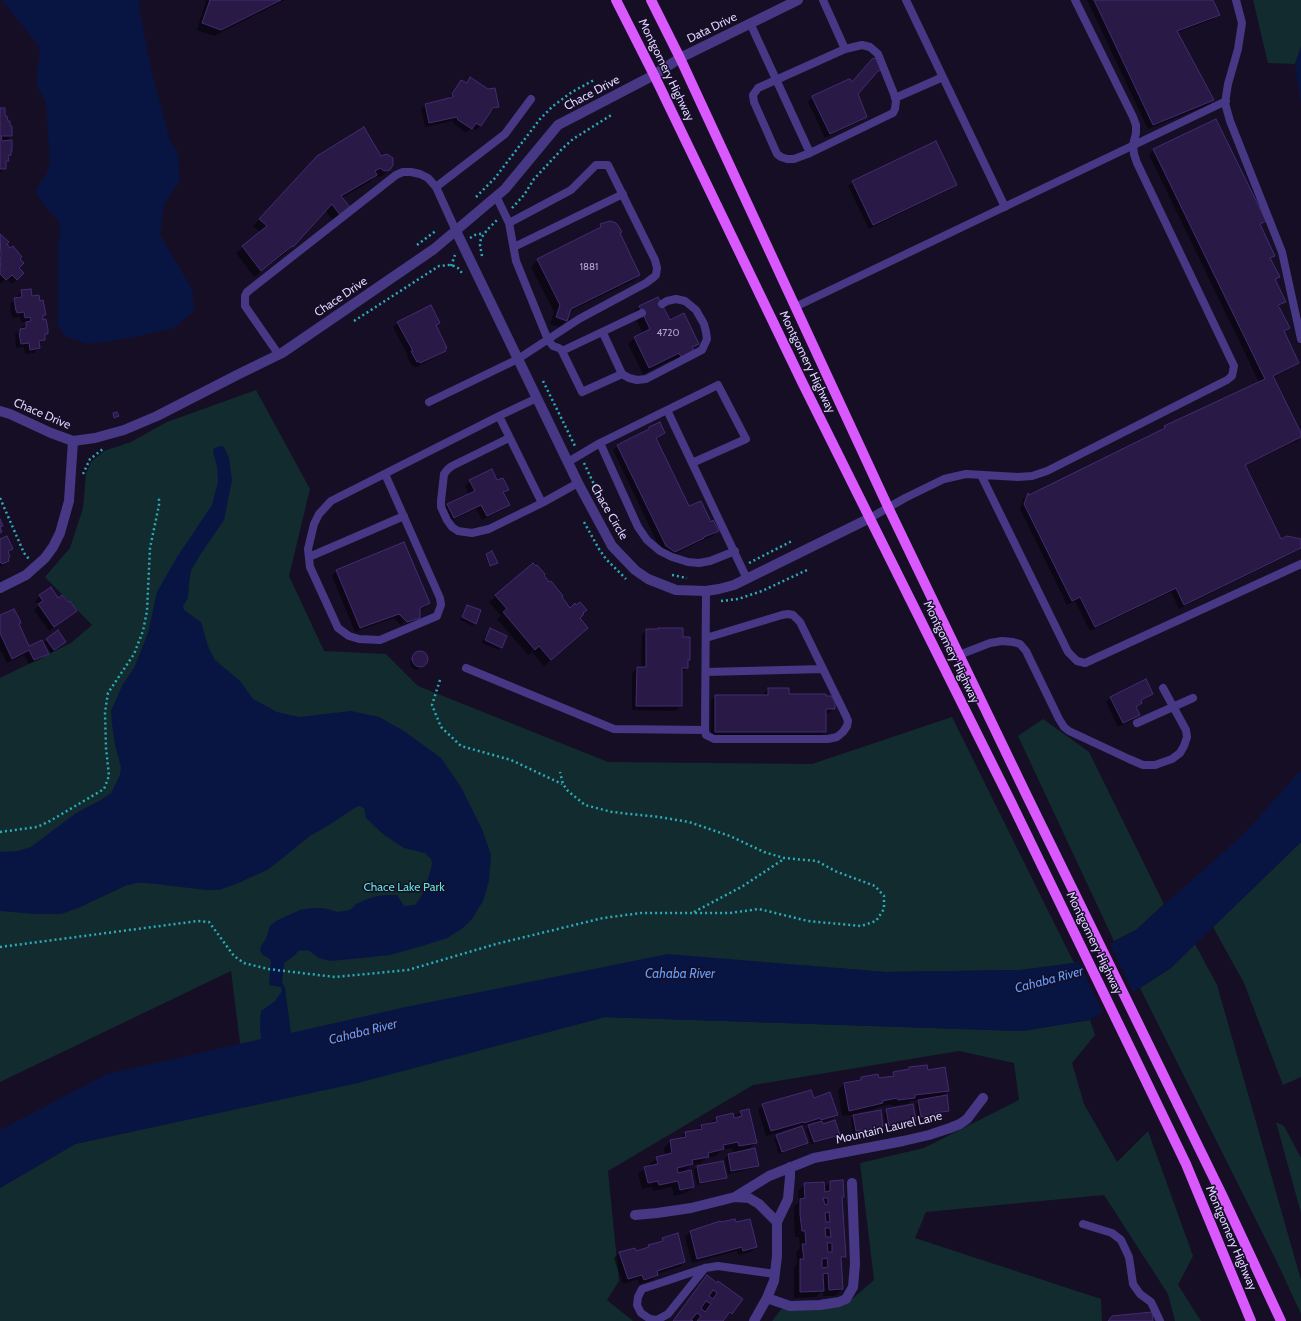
<!DOCTYPE html>
<style>
body{margin:0}
canvas{display:block;background:#150e25}
</style>
<canvas width="1301" height="1321"></canvas>
<script>
const context = document.querySelector('canvas').getContext('2d');
context.lineJoin = 'round';
function fill(path, color) { context.fillStyle = color; context.fill(path, 'evenodd'); }
const poly = rows => new Path2D(rows.map(r => 'M' + r).join(''));
function strokePath(path, color, width, dash) { context.strokeStyle = color; context.lineWidth = width; context.lineCap = dash ? 'butt' : 'round'; context.setLineDash(dash || []); context.stroke(path); }
function label(font, color, halo, rows, align = 'center') {
  context.font = font + ' Cabin,sans-serif'; context.lineWidth = 3; context.setLineDash([]); context.textBaseline = 'middle'; context.strokeStyle = halo; context.fillStyle = color; for (const [text, x, y, turn = 0] of rows) {
    context.save(); context.translate(x, y); context.rotate((+turn || 0) * Math.PI / 180); context.textAlign = isNaN(turn) ? turn : align; if (halo) context.strokeText(text, 0, 0); context.fillText(text, 0, 0); context.restore();
  }
}
fill(poly([
 [1253,0,1301,0,1301,47,1295,64,1268,63],
 [256,390,310,489,289,576,324,651,386,654,418,686,608,762,812,764,952,717,1074,963,1021,970,885,972,838,968,609,998,536,1035,605,1017,1022,1031,1090,1020,1095,1035,1072,1063,1084,1104,1117,1162,1148,1131,1193,1256,1178,1285,1201,1321,1175,1321,1168,1294,1104,1195,926,1212,915,1238,1101,1299,1102,1321,772,1321,787,1302,845,1305,874,1280,860,1163,924,1148,1019,1100,1014,1063,959,1051,753,1085,608,1171,619,1281,607,1300,633,1321,0,1321,0,1188,75,1144,248,1106,231,971,0,1082,0,678,71,643,92,625,45,577,70,548,83,508,86,474,91,462,104,451,131,442,167,422],
 [1043,719,1089,752,1164,904,1136,930,1114,941,1018,736],
 [1301,842,1301,1077,1283,1085,1244,983,1213,927],
 [1195,944,1217,985,1301,1280,1301,1314,1277,1262,1140,988,1171,968],
 [1276,1122,1284,1126,1301,1158,1301,1213]
]), '#112b2f');
fill(poly([
 [2,0,140,0,139,7,151,70,170,141,177,150,180,180,164,204,160,235,192,289,194,311,174,328,124,339,88,344,65,336,58,325,58,247,60,233,59,221,43,204,36,192,40,182,46,176,50,162,46,102,37,86,37,73,40,55,39,46],
 [1301,47,1301,104,1295,64],
 [221,446,224,447,229,458,232,480,224,520,200,555,191,571,189,583,188,598,183,606,184,610,201,622,208,646,215,660,240,681,253,699,277,712,299,717,351,711,379,717,404,731,441,758,461,787,482,829,491,855,489,881,483,901,472,919,463,928,447,938,422,946,390,955,362,958,330,961,319,958,308,950,298,951,295,955,284,963,282,983,285,988,291,1033,401,1008,668,954,886,972,1021,970,1074,963,1136,930,1244,834,1301,770,1301,842,1171,968,1090,1020,1022,1031,605,1017,358,1083,75,1144,0,1188,0,1130,107,1074,261,1039,260,1025,261,1011,275,1001,282,991,281,987,269,985,271,962,270,959,264,956,260,951,261,946,266,939,270,926,276,921,300,910,312,908,323,908,338,912,350,910,356,904,373,897,384,895,397,895,404,906,415,905,419,900,426,886,432,864,431,859,425,853,404,848,384,835,366,818,364,808,359,806,353,809,326,827,310,836,269,869,236,884,219,890,206,890,147,883,137,883,125,886,78,908,61,914,36,914,0,911,0,852,18,851,31,847,76,813,99,801,111,793,120,775,121,767,115,745,112,724,111,711,123,684,134,668,148,633,157,592,177,557,212,505,218,482,217,467,213,451,214,448]
]), '#081543');
fill(poly([
 [1109,942,1134,994,1103,1013,1077,959]
]), '#150e25');
fill(poly([
 [206,0,285,0,214,36,197,30],
 [1087,0,1212,0,1219,14,1214,19,1177,33,1213,100,1208,105,1148,129],
 [881,69,873,75,856,94,866,116,861,121,825,138,808,102,812,97,851,83],
 [471,79,498,106,493,111,489,112,480,126,476,130,471,128,466,133,454,124,453,121,425,127,421,109,425,105,448,99,457,86,461,81,465,84],
 [0,109,11,136,5,142,10,155,5,163,5,168,0,173],
 [1215,120,1264,220,1259,226,1274,255,1270,259,1278,276,1274,280,1284,302,1278,307,1288,328,1284,333,1298,363,1293,367,1272,378,1301,437,1297,441,1244,466,1281,540,1301,540,1301,549,1179,609,1171,592,1090,631,1075,601,1067,605,1020,509,1023,499,1028,495,1028,497,1159,431,1164,427,1259,382,1149,155,1153,150],
 [317,157,389,169,382,176,377,177,375,176,370,182,342,198,349,207,333,221,325,210,286,253,254,277,236,253,260,232,253,226],
 [853,182,956,185,951,189,869,229,848,186],
 [601,225,619,233,639,275,633,281,569,312,566,321,560,327,550,324,554,312,531,267,538,260,595,231],
 [0,235,8,242,6,244,18,259,18,278,12,284,6,279,0,284],
 [22,291,31,297,45,314,42,317,47,333,44,336,44,340,38,345,38,348,34,353,25,354,24,347,16,348,15,339,16,338,15,334,22,329,21,328,26,323,26,322,21,322,20,317,13,318,12,315,11,315,10,304,15,299,17,299,17,296],
 [640,307,669,321,697,343,674,362,673,359,643,374,628,344,635,337,643,334,633,313],
 [398,323,439,323,435,326,445,351,440,355,415,368,414,366,412,366,407,357,408,356,393,327],
 [649,428,664,433,656,439,689,507,710,523,717,531,713,536,701,541,670,557,661,551,613,450,618,446,645,433],
 [470,481,497,482,508,489,503,494,508,504,504,509,482,520,476,509,449,522,443,510,448,505,469,495,465,486],
 [0,540,12,549,8,553,9,557,7,559,8,561,0,567],
 [487,555,496,564,489,566,485,556],
 [336,571,429,603,424,608,419,610,419,617,414,622,402,626,394,618,355,632,332,576],
 [416,618,416,620,402,625,402,623],
 [40,596,58,599,76,611,49,631,34,610,39,605,35,601],
 [496,596,561,597,563,601,587,628,544,666,532,652,528,655,497,619,501,616,489,602],
 [468,606,475,623,473,626,460,620,465,609],
 [0,616,18,625,28,647,47,653,43,658,29,664,24,655,7,663,1,651,0,652],
 [490,629,502,647,499,650,482,643,487,632],
 [646,630,682,638,689,659,687,661,687,668,681,673,681,706,676,711,632,710,632,673,637,668,641,668,642,635],
 [47,640,65,642,51,653,44,642],
 [421,652,426,656,427,661,421,668,415,670,411,667,410,661,416,654],
 [769,689,834,708,829,713,825,713,825,732,820,737,711,737,711,700,716,696,764,696,764,693],
 [1152,693,1147,698,1140,701,1141,703,1136,708,1139,714,1134,719,1118,727,1106,702,1111,698],
 [910,1068,927,1071,948,1091,941,1097,948,1110,945,1113,934,1115,931,1118,918,1120,916,1104,920,1100,910,1101,908,1104,891,1106,891,1104,878,1107,875,1109,858,1113,858,1115,882,1127,879,1130,853,1134,851,1118,856,1114,842,1116,838,1090,844,1084,858,1081,861,1078,878,1079,889,1078,894,1073,907,1071],
 [813,1099,836,1114,832,1119,821,1123,822,1125,839,1134,836,1137,811,1144,806,1129,809,1126,816,1124,815,1122,801,1126,807,1143,804,1146,779,1154,774,1139,777,1136,800,1128,799,1126,766,1136,758,1110,763,1105],
 [887,1110,915,1121,912,1124,886,1128,884,1113],
 [741,1111,756,1142,747,1151,757,1165,754,1168,728,1174,725,1158,728,1155,733,1154,732,1148,722,1150,716,1156,706,1158,701,1163,691,1165,683,1173,693,1187,686,1193,674,1196,672,1187,653,1191,652,1187,642,1189,638,1174,645,1168,650,1167,650,1164,657,1158,665,1156,664,1148,670,1141,679,1140,685,1133,696,1131,701,1126,709,1124,716,1118,732,1114,733,1119],
 [723,1162,726,1177,723,1180,697,1185,694,1170,697,1167],
 [830,1182,843,1196,841,1198,845,1257,840,1262,842,1289,835,1296,823,1296,823,1290,816,1297,794,1298,794,1267,797,1263,796,1252,800,1248,799,1237,795,1237,794,1221,794,1206,799,1202,798,1191,805,1184,824,1188],
 [690,1232,756,1247,751,1252,738,1255,737,1251,692,1263,685,1237],
 [663,1239,684,1262,680,1267,656,1274,657,1275,652,1280,639,1284,638,1279,623,1284,614,1258,619,1253,634,1249,635,1252,646,1249,649,1246,657,1244],
 [707,1277,731,1313,722,1321,673,1321,701,1283]
]), '#0007');
const building = poly([
 [210,0,281,0,221,30,202,23,210,0],
 [1094,0,1213,0,1220,15,1177,31,1214,100,1153,125,1094,0],
 [878,57,882,70,878,71,858,94,867,117,830,134,812,97,812,96,849,79,850,79,852,82,872,59,878,57],
 [470,77,488,89,495,88,499,107,493,108,481,126,476,123,472,129,458,120,457,117,429,123,425,104,453,97,452,94,461,80,467,83,470,77],
 [0,108,5,108,5,116,7,116,8,121,10,121,10,126,12,126,12,136,1,136,2,141,12,140,12,151,11,151,11,155,8,156,9,161,6,161,6,169,0,169,0,108],
 [1216,119,1266,221,1260,224,1275,256,1270,258,1280,277,1275,279,1286,302,1278,305,1290,328,1284,331,1299,363,1273,376,1301,433,1301,437,1245,465,1281,539,1287,536,1301,539,1301,548,1184,605,1176,588,1095,627,1080,597,1072,601,1024,504,1028,493,1029,495,1165,428,1164,426,1265,379,1153,149,1216,119],
 [364,127,381,156,387,154,393,158,393,165,390,170,384,171,380,168,375,171,377,175,341,196,350,207,340,215,332,204,293,247,292,246,261,271,242,246,267,226,259,219,317,156,364,127],
 [936,141,957,185,873,225,852,181,936,141],
 [610,221,616,223,619,227,622,232,620,233,640,275,571,309,567,321,556,317,560,305,537,259,601,227,600,224,610,221],
 [0,234,9,242,7,244,10,248,13,246,22,257,20,259,24,263,19,268,24,273,17,280,12,275,6,280,0,274,0,265,1,264,0,262,1,256,0,234],
 [31,289,32,296,39,295,40,301,43,300,46,315,43,315,43,320,46,319,48,329,48,334,45,334,45,340,39,341,40,348,30,350,29,343,21,344,19,333,20,333,20,329,26,328,26,322,31,321,30,317,25,318,24,312,17,313,17,311,16,311,14,298,22,297,21,290,31,289],
 [658,297,670,320,684,313,699,344,692,347,694,350,681,357,679,353,649,368,634,337,650,329,639,306,658,297],
 [431,305,440,323,436,325,447,348,445,349,446,351,420,363,419,361,417,362,411,351,413,351,397,322,431,305],
 [117,412,119,416,114,418,113,413,117,412],
 [660,422,665,433,656,438,689,506,701,501,711,522,713,520,719,531,704,537,704,538,675,552,666,546,617,445,649,429,649,427,660,422],
 [492,469,497,480,503,478,509,490,503,492,510,505,487,516,481,505,454,518,447,504,475,491,469,480,492,469],
 [0,519,3,526,0,527,2,532,0,533,0,519],
 [7,536,13,549,8,551,10,557,8,558,9,561,2,564,0,562,0,539,7,536],
 [404,542,430,603,420,608,420,618,407,622,399,614,360,628,336,570,404,542],
 [492,551,498,563,490,566,486,554,492,551],
 [533,563,536,566,537,565,545,574,544,575,549,582,551,581,563,596,562,597,565,601,570,608,575,603,576,605,580,602,587,610,583,613,584,614,580,618,588,628,551,660,539,646,535,650,503,612,507,609,495,595,533,563],
 [51,587,58,598,62,595,68,602,70,601,77,611,54,627,38,604,43,601,39,595,51,587],
 [467,605,481,610,476,624,462,617,467,605],
 [14,609,20,620,21,623,19,624,29,646,42,640,49,654,34,660,29,650,12,659,0,633,0,615,14,609],
 [490,628,507,636,502,648,485,640,490,628],
 [658,628,683,628,683,637,690,637,690,660,688,660,688,668,682,668,682,706,636,706,637,667,646,667,646,629,658,629,658,628],
 [58,630,66,642,54,650,46,639,58,630],
 '412 659a8 8 0 1 1 16 0a8 8 0 1 1-16 0Z',
 [1146,679,1153,694,1141,700,1142,703,1136,707,1140,715,1123,723,1110,697,1146,679],
 [768,688,789,688,789,694,826,694,826,696,831,696,835,702,835,709,826,709,826,732,715,732,715,695,768,695,768,688],
 [927,1065,928,1070,945,1067,949,1091,915,1095,915,1098,898,1100,897,1098,882,1101,883,1103,849,1111,844,1083,861,1080,861,1077,878,1074,879,1078,894,1076,893,1072,909,1069,909,1067,927,1065],
 [811,1090,814,1098,830,1092,838,1115,821,1120,820,1118,804,1123,803,1122,771,1131,762,1104,811,1090],
 [947,1095,949,1111,935,1113,935,1115,921,1117,918,1100,947,1095],
 [913,1104,916,1121,889,1126,886,1109,913,1104],
 [749,1109,757,1143,739,1146,738,1142,723,1145,724,1149,708,1153,709,1157,692,1160,693,1164,677,1168,678,1173,691,1170,694,1187,680,1190,678,1181,659,1185,658,1181,648,1183,644,1167,658,1164,656,1157,672,1153,670,1140,686,1137,685,1132,702,1129,701,1125,717,1122,716,1117,733,1113,734,1118,742,1116,740,1111,749,1109],
 [881,1110,883,1127,856,1131,853,1115,881,1110],
 [835,1120,840,1135,814,1142,808,1125,822,1121,823,1124,835,1120],
 [802,1126,808,1143,782,1152,776,1135,802,1126],
 [755,1148,759,1166,731,1171,728,1154,755,1148],
 [723,1161,727,1178,700,1183,697,1166,723,1161],
 [843,1180,844,1197,842,1197,846,1257,841,1257,843,1289,829,1290,828,1273,823,1274,824,1291,800,1292,800,1259,804,1259,802,1244,806,1244,805,1231,802,1231,800,1214,800,1199,805,1198,804,1183,824,1182,825,1192,830,1191,830,1181,843,1180],
 [823,1198,828,1198,828,1204,825,1205,823,1198],
 [829,1212,830,1222,826,1222,825,1213,829,1212],
 [825,1228,830,1228,831,1237,826,1237,825,1228],
 [827,1243,832,1243,832,1252,828,1252,827,1243],
 [827,1258,828,1267,822,1268,822,1259,827,1258],
 [735,1219,736,1222,750,1219,757,1247,743,1251,742,1247,697,1259,690,1231,720,1221,721,1222,735,1219],
 [678,1233,685,1262,657,1271,658,1275,644,1280,642,1275,628,1279,619,1252,635,1248,636,1251,649,1247,648,1245,663,1241,662,1238,678,1233],
 [707,1275,717,1283,718,1281,743,1299,732,1314,730,1312,723,1321,697,1321,701,1316,697,1313,691,1320,693,1321,673,1321,707,1275],
 [713,1290,717,1293,713,1299,709,1296,713,1290],
 [706,1301,711,1304,705,1312,701,1308,706,1301],
 [1152,1312,1153,1321,1108,1321,1112,1316,1152,1312]
]);
fill(building, '#291946');
strokePath(building, '#442b73', 1);
strokePath(poly([
 [476,197,495,178,540,119,553,106,572,92,594,80],
 [512,208,524,195,534,179,563,148,573,139,613,114],
 [470,238,475,235,484,233],
 [417,245,437,230],
 [482,256,480,245,481,238,488,229,497,220],
 [451,266,455,255],
 [354,321,439,266,449,265,454,266,458,268,462,273],
 [543,381,575,446],
 [584,463,598,493],
 [83,474,90,459,103,449],
 [0,498,24,553,29,559],
 [584,522,599,549,606,559,626,579],
 [749,563,792,541],
 [672,575,687,578],
 [721,601,738,599,762,591,807,570],
 [440,680,432,705,441,727,461,746,511,760,562,784],
 [0,832,37,827,50,821,104,789,109,776,106,748,105,712,108,693,134,654,143,631,147,611,150,548,159,505,159,498],
 [694,912,743,886,784,859],
 [0,947,198,921,209,922,234,956,244,963,268,969,335,977,408,970,496,944,603,918,641,913,730,913,759,909,808,921,861,926,876,921,884,909,884,896,875,886,835,871,817,861,784,858,764,852,730,836,689,822,659,817,612,812,585,805,568,791,563,784,560,772]
]), '#2bacb9', 2.5, [2, 3]);
strokePath(poly([
 [823,0,845,49,758,88,753,95,754,102,777,154,781,157,787,159,794,159,810,153,893,113,895,109,896,101,894,94,878,54,870,47,862,45,845,49],
 [906,0,1005,207],
 [1236,0,1242,23,1238,49,1228,84,1225,103,1230,121,1282,252,1301,339],
 [750,23,810,153],
 [895,98,943,77],
 [496,196,509,223,516,261,548,340,553,346,559,348,562,351,582,392,622,374],
 [456,231,436,187,505,134,531,99],
 [514,247,623,194],
 [795,307,1226,101],
 [603,333,622,374,629,378,637,380,646,379,702,350,707,339,706,332,704,324,696,310,685,301,676,299,667,301,662,304],
 [562,351,642,313],
 [279,355,245,306,245,296,247,292,396,175,403,172,411,172,420,174,428,178,436,187],
 [537,398,499,416,542,503],
 [429,402,518,359,579,319,646,283,654,277,656,275,657,268,655,260,608,165,596,165,571,190,509,223],
 [667,410,747,579],
 [509,438,452,466,448,469,444,474,441,501,441,507,447,520,452,527,458,531,472,533,489,529,542,503,578,483],
 [600,443,638,527,647,540,660,551,672,557,688,562,699,563,710,561,735,551],
 [568,462,600,443,718,385,746,439,692,463],
 [385,474,440,598,441,605,437,616,380,640,359,639,349,636,338,628,310,567,308,549,314,524,319,514,331,501,499,416],
 [981,475,1068,652,1077,661,1085,663,1301,564],
 [870,518,905,498,944,479,966,474,1018,477,1032,476,1047,471,1227,380,1232,376,1234,366,1137,163,1134,154,1133,145,1136,133,1136,125,1133,117,1075,0],
 [309,557,404,516],
 [706,591,705,730,706,735,714,739,828,739,837,737,843,732,847,726,848,721,846,716,800,622,793,615,788,614,782,615,706,638],
 [959,655,990,643,1002,641,1013,642,1020,644,1026,651,1059,719,1064,727,1069,731,1129,759,1143,765,1155,765,1172,759,1180,753,1184,746,1187,737,1186,730,1163,688],
 [466,668,614,729,705,730],
 [706,672,823,669],
 [1137,723,1193,698],
 [1083,1224,1112,1233,1121,1240,1129,1257,1133,1284,1140,1294,1151,1302,1160,1321],
 [705,1268,668,1314,657,1320,650,1319,641,1313,637,1305,638,1297,642,1289,705,1268,718,1266,775,1274]
]), '#463885', 8);
strokePath(poly([
 [456,231,578,483,612,546,635,570,648,579,676,590,706,591,719,589,734,585,870,518],
 [0,411,10,414,51,433,73,441,95,438,124,430,157,416,239,374,282,353,434,249,505,189,558,125,654,75,680,58,798,0],
 [0,588,26,575,45,558,53,547,60,533,69,501,73,441],
 [735,1197,749,1198,759,1204,777,1222],
 [635,1215,657,1213,691,1208,735,1197,769,1176,814,1158,903,1141,929,1135,950,1128,960,1124,967,1119,983,1098],
 [767,1298,790,1306,820,1305,839,1302,846,1299,853,1287,855,1264,852,1183],
 [754,1321,767,1298,774,1281,777,1256,777,1222,788,1199,790,1177,790,1167]
]), '#463885', 10);
strokePath(poly([
 [616,0,654,75,803,384,1011,802,1134,1056,1186,1164,1251,1321],
 [651,0,680,58,888,507,1026,794,1223,1197,1281,1321]
]), '#da59ff', 10);
label('10px', '#b1a4d1', null, [
 ["1881",589,267],
 ["4720",668,333]
]);
label('12px', '#ded2ff', '#150e25', [
 ["Data Drive",712,28,-26],
 ["Montgomery Highway",666,70,64],
 ["Chace Drive",592,93,-28],
 ["Chace Drive",341,297,-34],
 ["Montgomery Highway",807,362,64],
 ["Chace Drive",42,414,23],
 ["Chace Circle",609,512,60],
 ["Montgomery Highway",951,652,64],
 ["Montgomery Highway",1094,943,64],
 ["Mountain Laurel Lane",889,1128,-13],
 ["Montgomery Highway",1231,1238,67]
]);
label('12px', '#5ae3d6', '#150e25', [
 ["Chace Lake Park",404,887]
]);
label('italic 13px', '#609dff', '#150e25', [
 ["Cahaba River",680,974],
 ["Cahaba River",1049,980,-15],
 ["Cahaba River",363,1032,-14]
]);
</script>
